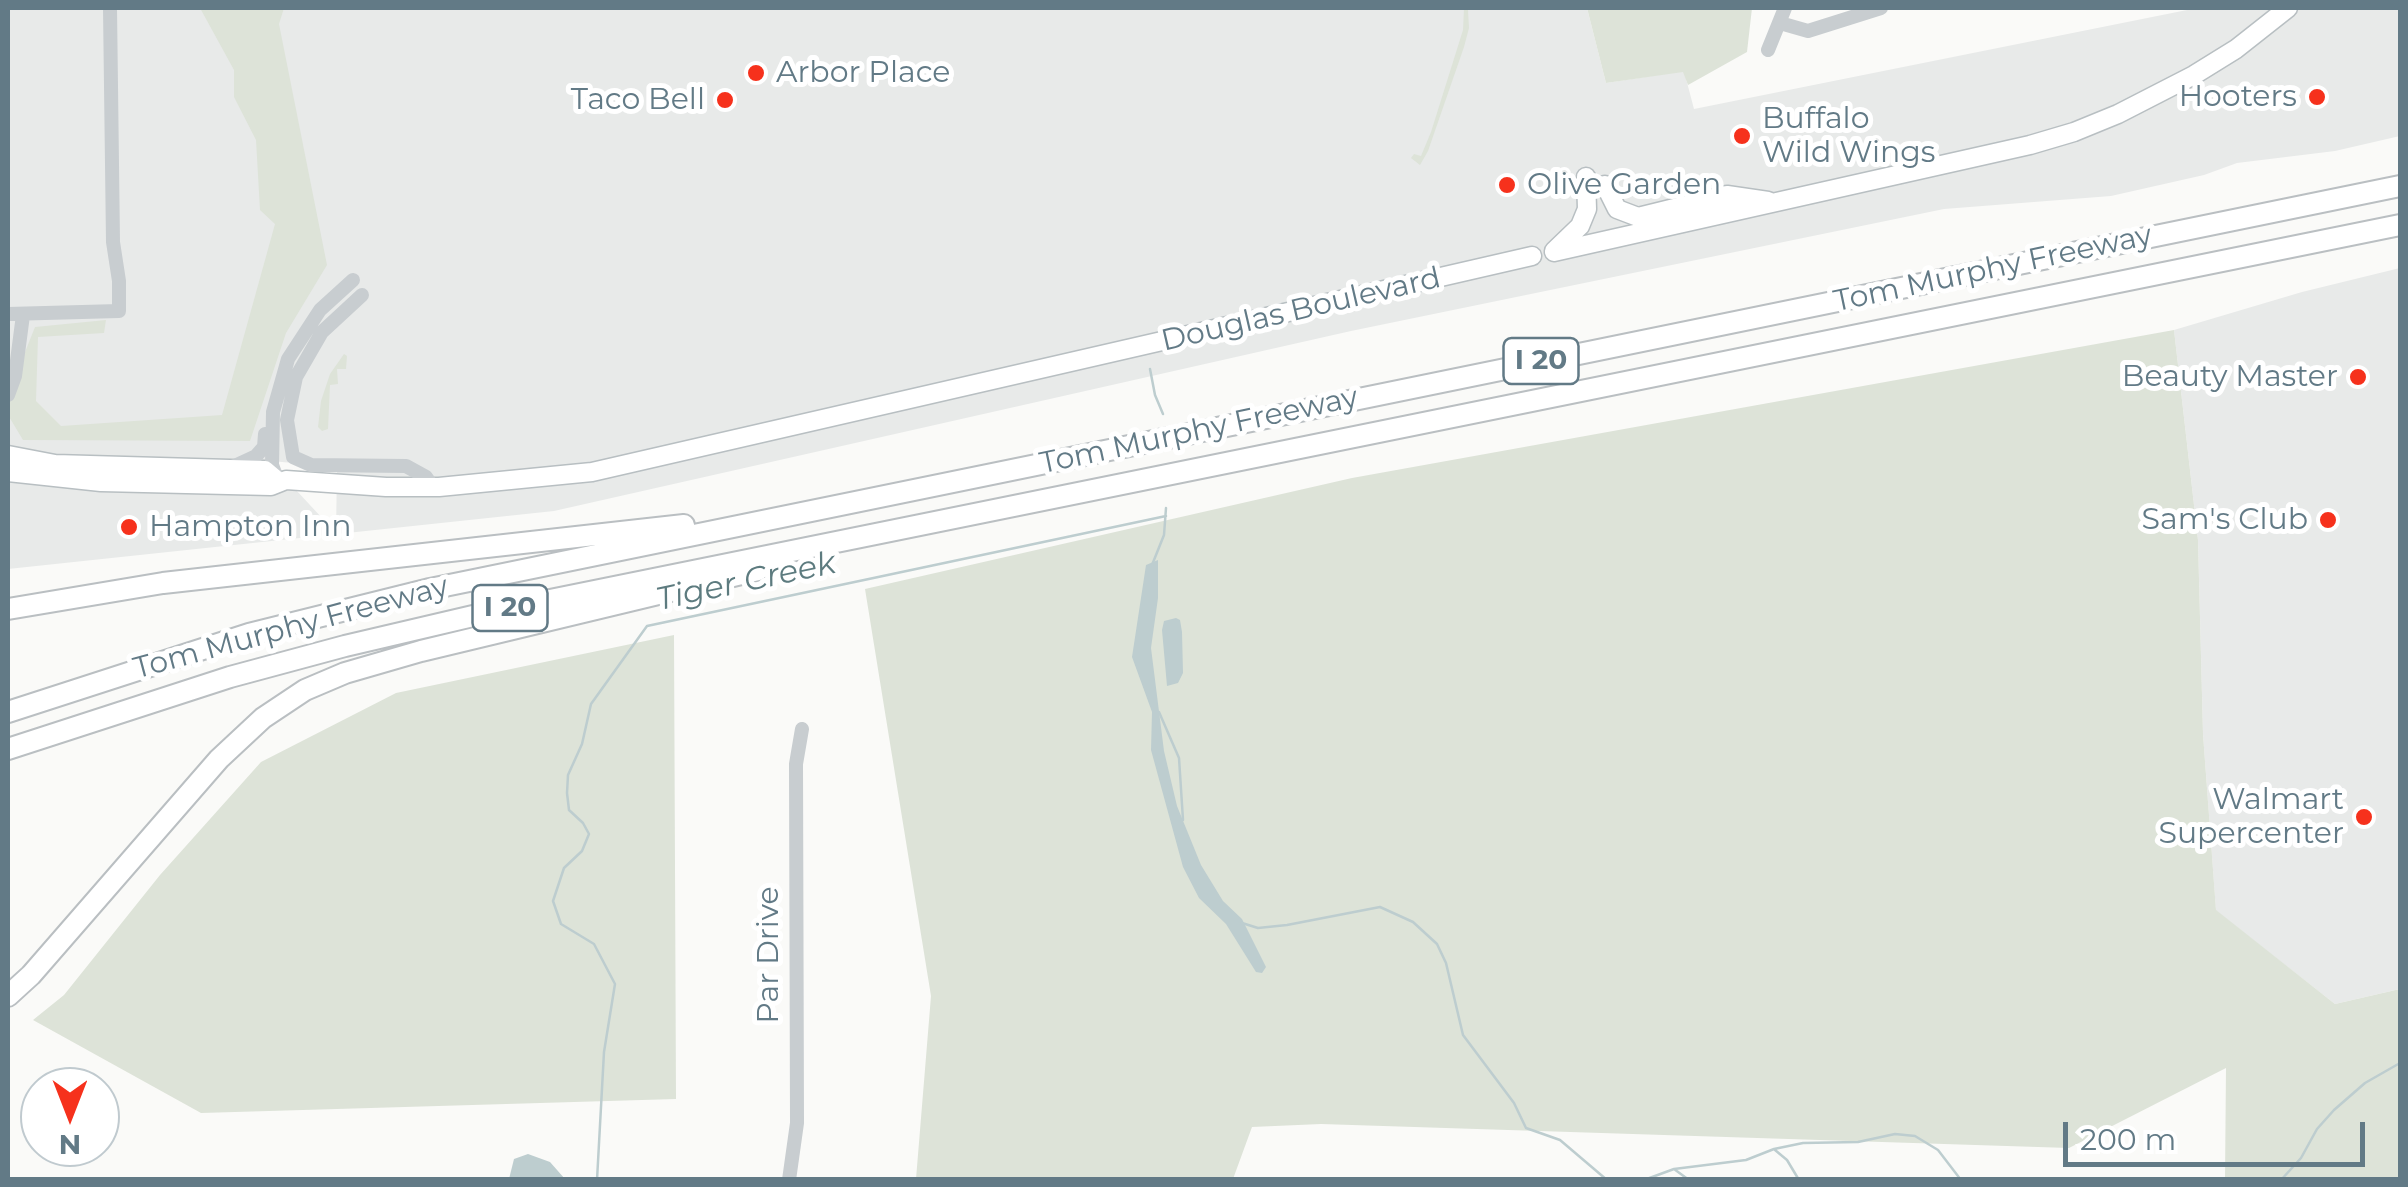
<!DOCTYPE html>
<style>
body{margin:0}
#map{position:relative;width:2408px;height:1187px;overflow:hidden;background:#fafaf8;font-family:Montserrat,sans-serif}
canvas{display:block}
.frame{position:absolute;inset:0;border:10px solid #627a86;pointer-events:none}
.north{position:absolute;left:20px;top:1067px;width:100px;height:100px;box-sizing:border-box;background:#fff;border:2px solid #c0cacf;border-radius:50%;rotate:180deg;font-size:28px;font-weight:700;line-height:40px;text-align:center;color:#627a86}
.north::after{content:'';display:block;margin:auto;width:35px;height:45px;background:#f6311c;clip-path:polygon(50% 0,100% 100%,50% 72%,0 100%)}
.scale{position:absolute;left:2063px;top:1122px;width:302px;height:45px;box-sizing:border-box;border:5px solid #627a86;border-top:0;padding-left:12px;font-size:30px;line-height:35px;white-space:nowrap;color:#627a86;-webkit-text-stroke:8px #fff;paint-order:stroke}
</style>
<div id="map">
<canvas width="2408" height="1187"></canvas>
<div class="frame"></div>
<div class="north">N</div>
<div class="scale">200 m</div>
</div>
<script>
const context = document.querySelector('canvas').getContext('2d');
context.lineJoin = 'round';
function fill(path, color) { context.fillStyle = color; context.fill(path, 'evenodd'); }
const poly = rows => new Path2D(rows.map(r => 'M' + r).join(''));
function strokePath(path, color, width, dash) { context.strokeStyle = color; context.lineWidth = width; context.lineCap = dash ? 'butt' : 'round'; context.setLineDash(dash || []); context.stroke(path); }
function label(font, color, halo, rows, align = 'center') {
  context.font = font + ' Montserrat,sans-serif'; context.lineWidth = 10; context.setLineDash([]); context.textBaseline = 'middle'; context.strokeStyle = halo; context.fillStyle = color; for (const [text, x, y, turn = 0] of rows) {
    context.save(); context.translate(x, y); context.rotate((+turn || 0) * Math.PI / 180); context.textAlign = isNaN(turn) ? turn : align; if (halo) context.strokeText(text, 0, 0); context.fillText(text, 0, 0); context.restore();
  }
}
fill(poly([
 [8,8,1587,8,1606,83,1684,71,1694,109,2197,8,2400,8,2400,136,2335,151,2237,163,2204,175,2111,196,1944,209,1351,331,554,511,8,569],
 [271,461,337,467,336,533,270,462],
 [2400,268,2400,989,2335,1004,2216,911,2203,734,2198,540,2174,330,2302,292]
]), '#e8eae9');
fill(poly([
 [200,8,284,8,279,24,327,265,286,333,250,441,23,440,8,415,8,395,35,327,106,320,104,333,38,337,36,401,61,426,222,415,275,224,260,210,256,140,234,97,234,70],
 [1464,8,1468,10,1469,28,1464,47,1428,151,1420,165,1411,158,1414,154,1421,156,1431,132,1463,30],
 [1587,8,1752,8,1747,52,1688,85,1683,72,1606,83],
 [2174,330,2198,540,2203,734,2216,910,2335,1004,2400,989,2400,1179,2225,1179,2226,1068,2069,1148,1321,1124,1252,1127,1233,1179,916,1179,931,996,865,589,1352,478],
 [344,354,347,356,346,369,337,369,338,384,330,385,328,429,322,431,318,427,321,401,330,374],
 [674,635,676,1099,201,1113,33,1020,64,995,160,875,261,762,396,693]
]), '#dde3d8');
fill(poly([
 [1158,560,1158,598,1151,648,1164,751,1177,806,1201,865,1223,901,1242,919,1266,967,1262,973,1256,972,1226,924,1199,898,1183,867,1151,750,1152,712,1132,657,1146,565],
 [1176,618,1180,620,1182,632,1183,673,1178,683,1167,686,1162,630,1164,621],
 [528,1154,550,1162,565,1179,509,1179,514,1159]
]), '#bdcdcf');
strokePath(poly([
 [1150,369,1155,395,1163,414],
 [1152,565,1164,535,1166,508],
 [1159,712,1179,758,1183,820],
 [1242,923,1258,928,1287,925,1380,907,1413,922,1437,944,1446,963,1463,1035,1514,1103,1526,1128,1560,1140,1607,1180],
 [1775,1150,1787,1160,1799,1180],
 [1674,1169,1689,1180],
 [597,1180,604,1052,615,984,594,944,561,924,553,901,564,868,582,851,589,834,583,823,569,810,567,793,568,775,582,744,591,704,647,626,1166,516],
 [1644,1180,1674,1169,1746,1160,1774,1149,1803,1143,1858,1142,1895,1134,1915,1136,1938,1150,1961,1180],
 [2281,1180,2301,1158,2317,1129,2334,1110,2365,1083,2400,1063]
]), '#bdcdcf', 2.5);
const major = poly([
 [1605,185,1617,209,1638,217,1727,195,1768,201],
 [1554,251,1580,226,1587,209,1586,177],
 [1554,252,2030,145,2074,132,2118,114,2194,75,2236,49,2288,8],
 [8,455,55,464,265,470,278,481],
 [8,472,101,482,271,486,286,480,386,487,439,487,592,472,1532,256]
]);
const highway = poly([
 [8,609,163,583,684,525],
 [8,712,249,634,430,589,2400,186],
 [8,749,230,677,345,646,486,613,2400,225],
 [8,996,31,975,219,759,263,718,305,690,345,673,421,651,758,570]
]);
strokePath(major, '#b8bfc2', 21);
strokePath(highway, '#babfc2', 24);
strokePath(poly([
 [1780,23,1808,31,1881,8],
 [1768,50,1785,8],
 [362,295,322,332,296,377,287,420,293,457,311,465,406,466,426,477,433,487],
 [8,314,119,311,119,281,113,242,110,8],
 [8,395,15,376,23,315],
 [230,468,256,456,264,447,265,434],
 [278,481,272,465,273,412,288,359,320,310,353,280],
 [789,1180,797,1123,796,764,802,729]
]), '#c8cdd0', 14);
strokePath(major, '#fff', 18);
strokePath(highway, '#fff', 20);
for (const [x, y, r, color] of [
 [756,73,10,"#f6311c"],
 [2317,97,10,"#f6311c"],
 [725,100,10,"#f6311c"],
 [1742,136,10,"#f6311c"],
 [1507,185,10,"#f6311c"],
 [2358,377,10,"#f6311c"],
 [2328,520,10,"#f6311c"],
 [129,527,10,"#f6311c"],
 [2364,817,10,"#f6311c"]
]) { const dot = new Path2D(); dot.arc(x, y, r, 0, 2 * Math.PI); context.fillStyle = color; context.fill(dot); strokePath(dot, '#fff', 4); }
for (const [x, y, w] of [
 [1541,361,75],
 [510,608,75]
]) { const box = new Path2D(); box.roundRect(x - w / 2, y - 23, w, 46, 8); context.fillStyle = '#fff'; context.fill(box); strokePath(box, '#627a86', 2.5); }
label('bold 28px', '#627a86', null, [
 ["I 20",1541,361],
 ["I 20",510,608]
]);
label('30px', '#627a86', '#fff', [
 ["Arbor Place",776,73,"left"],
 ["Hooters",2297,97],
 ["Taco Bell",705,100],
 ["Buffalo",1762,119,"left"],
 ["Wild Wings",1762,153,"left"],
 ["Olive Garden",1527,185,"left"],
 ["Beauty Master",2338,377],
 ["Sam's Club",2308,520],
 ["Hampton Inn",149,527,"left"],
 ["Walmart",2344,800],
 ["Supercenter",2344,834]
], 'right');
label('30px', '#627a86', '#fff', [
 ["Tom Murphy Freeway",1993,269,-12],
 ["Douglas Boulevard",1301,310,-13],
 ["Tom Murphy Freeway",1199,431,-12],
 ["Tom Murphy Freeway",291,628,-15],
 ["Par Drive",769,955,-90]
]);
label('italic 32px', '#5d7b7f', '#fff', [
 ["Tiger Creek",746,582,-12]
]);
</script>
